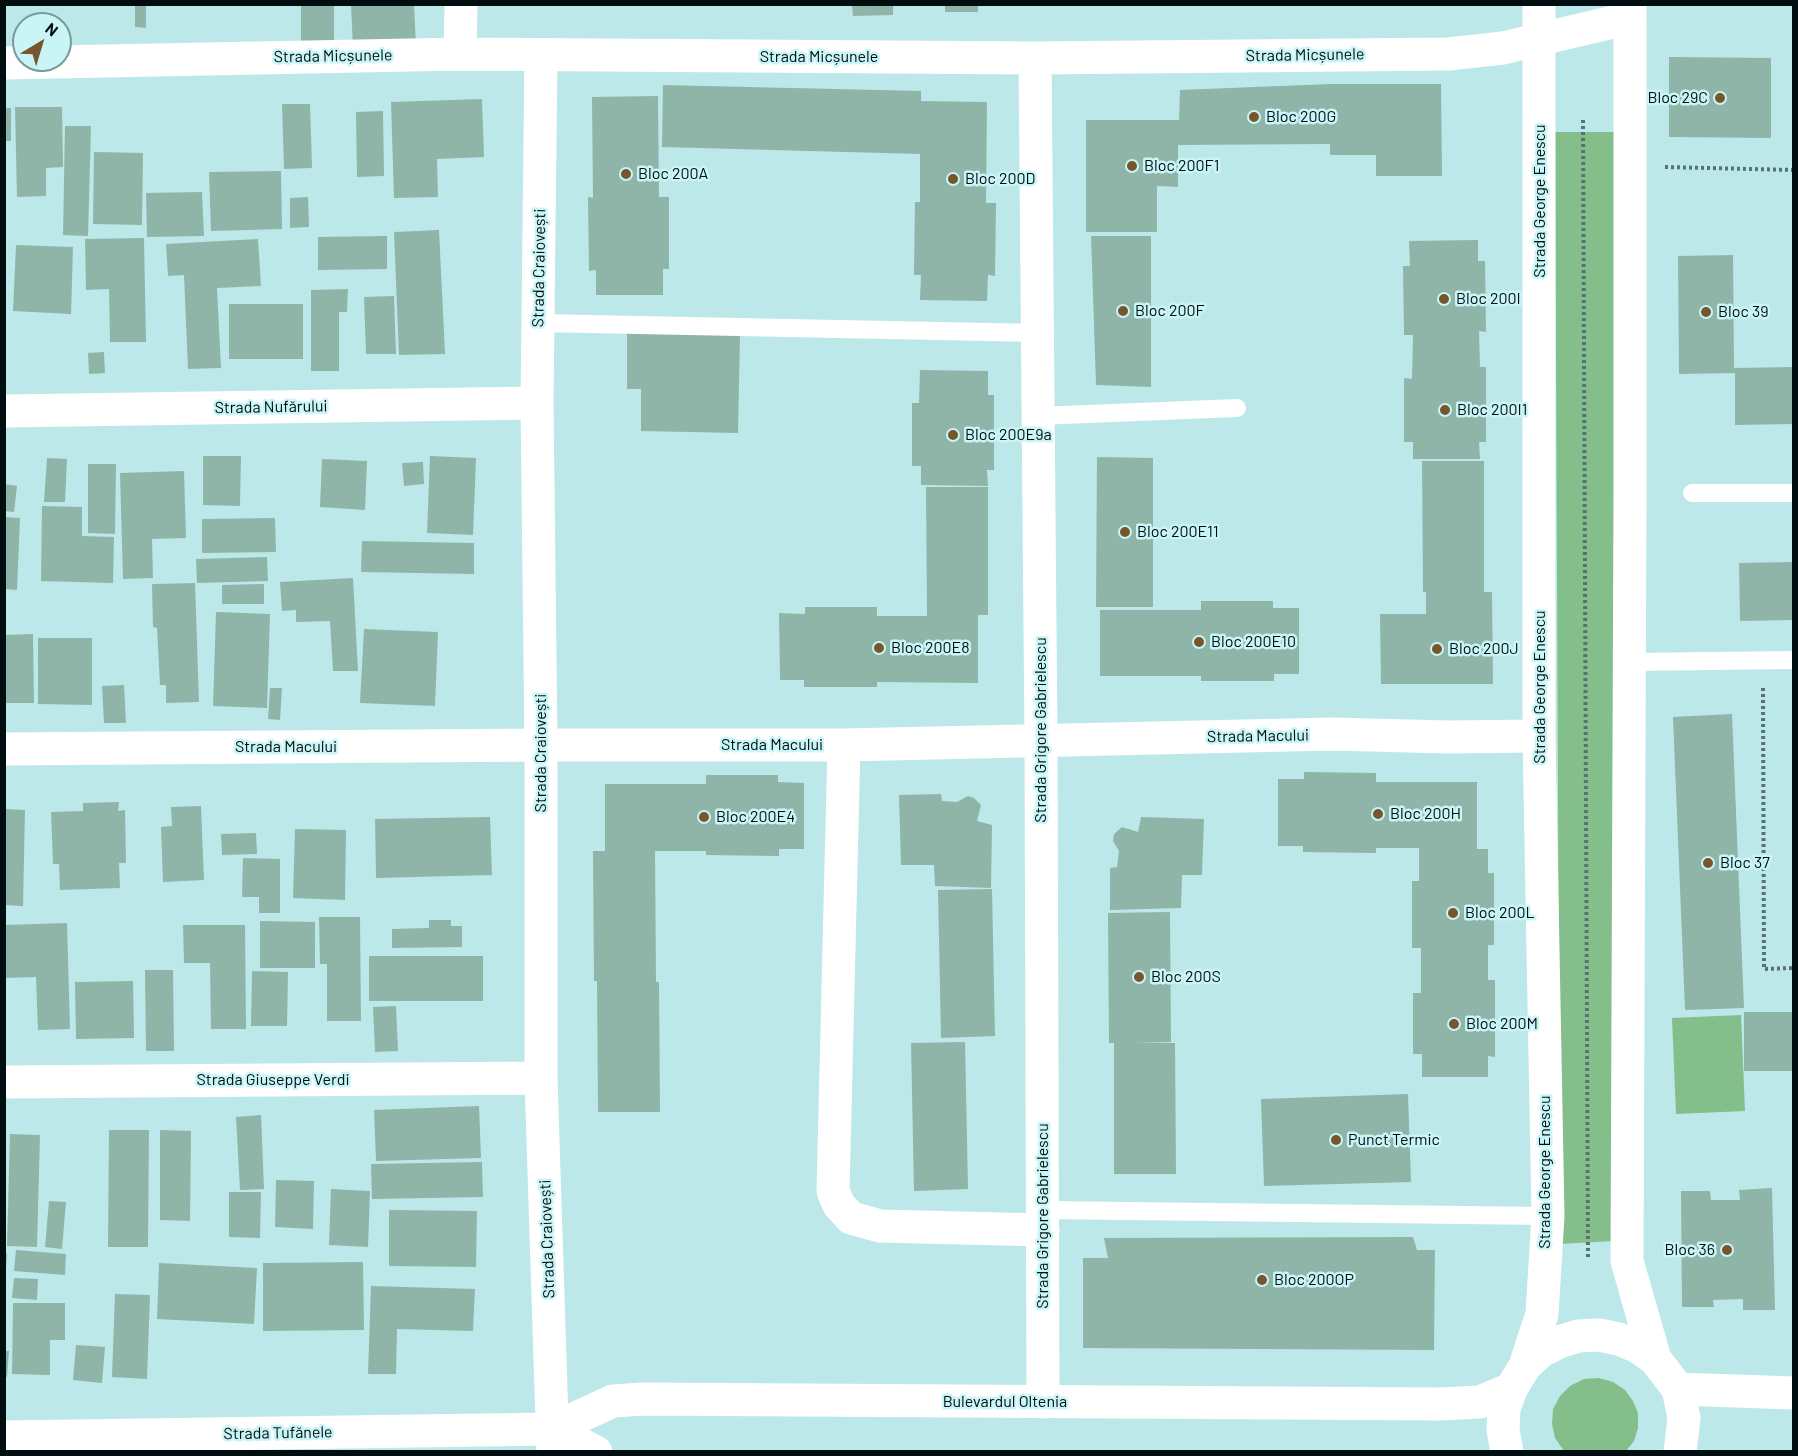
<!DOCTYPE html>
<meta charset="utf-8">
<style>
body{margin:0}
#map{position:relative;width:1798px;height:1456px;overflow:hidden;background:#bde8e9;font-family:Barlow,sans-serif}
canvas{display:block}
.frame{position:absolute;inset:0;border:6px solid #010e0f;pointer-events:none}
.north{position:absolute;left:12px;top:12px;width:60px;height:60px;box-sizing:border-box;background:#caf5f7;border:2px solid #7a999a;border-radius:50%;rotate:38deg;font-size:16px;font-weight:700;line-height:24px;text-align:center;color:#010e0f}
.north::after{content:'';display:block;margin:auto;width:21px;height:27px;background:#77552d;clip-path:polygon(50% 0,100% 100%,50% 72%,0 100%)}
</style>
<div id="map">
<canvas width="1798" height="1456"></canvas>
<div class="frame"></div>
<div class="north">N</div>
</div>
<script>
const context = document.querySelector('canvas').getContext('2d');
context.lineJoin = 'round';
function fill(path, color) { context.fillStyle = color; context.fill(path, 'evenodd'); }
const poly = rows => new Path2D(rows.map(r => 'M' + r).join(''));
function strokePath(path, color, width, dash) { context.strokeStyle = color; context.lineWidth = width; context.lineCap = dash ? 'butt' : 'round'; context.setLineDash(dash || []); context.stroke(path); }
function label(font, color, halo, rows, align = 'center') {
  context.font = font + ' Barlow,sans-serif'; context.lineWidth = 5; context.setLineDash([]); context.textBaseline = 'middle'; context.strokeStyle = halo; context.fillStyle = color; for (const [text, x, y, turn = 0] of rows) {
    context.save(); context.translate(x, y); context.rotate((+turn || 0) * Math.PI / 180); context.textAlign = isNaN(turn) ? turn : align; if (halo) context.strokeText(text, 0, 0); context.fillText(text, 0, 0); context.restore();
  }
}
fill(poly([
 [1555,132,1616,132,1613,1241,1560,1244],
 [1741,1015,1745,1111,1676,1114,1672,1018],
 [1599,1378,1613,1382,1625,1390,1633,1401,1638,1413,1638,1428,1634,1441,1626,1451,1564,1451,1555,1438,1552,1424,1553,1409,1560,1396,1570,1386,1584,1379]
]), '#84be8a');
fill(poly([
 [135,4,146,4,146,28,135,27],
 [301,4,334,4,334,43,301,43],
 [351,4,414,4,416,47,353,49],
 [852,4,893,4,893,15,853,16],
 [945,4,978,4,978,12,945,12],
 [1669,57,1771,58,1771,138,1669,137],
 [1330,84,1441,84,1442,176,1376,176,1376,155,1330,155,1330,144,1178,145,1178,187,1157,186,1157,232,1086,232,1086,120,1179,120,1180,90],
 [663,85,921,91,921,101,987,102,986,203,996,203,995,276,988,275,987,301,920,300,921,275,914,275,915,202,920,202,920,154,662,147],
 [658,96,659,197,669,197,669,269,663,269,663,295,596,295,596,270,589,271,588,197,593,198,592,97],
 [482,99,484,157,437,159,438,197,394,198,391,102],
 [282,104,310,104,312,168,284,169],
 [15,107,62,107,63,167,46,168,46,196,17,197],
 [4,108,11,108,11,141,4,141],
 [383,111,384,176,357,177,356,112],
 [65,126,91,126,88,236,63,235],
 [94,152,143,153,142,225,93,224],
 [281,171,282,229,211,231,209,172],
 [202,192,204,236,147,237,146,193],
 [308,197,309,227,290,228,290,198],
 [439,230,445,354,399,355,394,232],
 [387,236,387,269,318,270,318,237],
 [1091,236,1151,236,1151,387,1096,385],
 [144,238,146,342,110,342,109,289,86,290,85,239],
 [258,239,261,286,217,288,221,368,188,369,184,275,168,276,166,244],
 [1478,240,1478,261,1485,261,1486,332,1479,331,1480,367,1486,367,1486,442,1479,442,1480,459,1413,459,1413,442,1404,442,1404,378,1412,379,1413,335,1404,335,1403,266,1410,266,1409,241],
 [16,245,73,247,71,314,13,311],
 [1733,255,1734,368,1794,367,1794,424,1735,425,1735,373,1679,374,1678,256],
 [348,289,347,312,339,312,339,371,311,371,311,290],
 [394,296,396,354,366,354,364,297],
 [229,304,303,304,303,359,229,359],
 [627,333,740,335,738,433,641,431,641,389,627,389],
 [104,352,105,373,89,374,88,353],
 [920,370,988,371,988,395,994,395,994,470,987,470,988,486,921,485,921,466,912,466,912,403,919,403],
 [203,456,241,456,240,506,203,505],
 [430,456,476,458,473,535,427,533],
 [1097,457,1153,458,1153,607,1096,607],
 [47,458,67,459,65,502,44,502],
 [322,459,367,461,365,510,320,507],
 [1422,461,1484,461,1484,592,1492,592,1493,684,1381,684,1380,614,1426,614,1426,592,1423,592],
 [423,462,424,484,404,486,402,463],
 [88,464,116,464,115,534,88,533],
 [184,471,186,538,152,539,153,578,123,579,120,473],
 [4,484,17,486,14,512,4,511],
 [926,487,988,487,988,615,978,615,978,683,877,682,877,687,804,687,804,680,780,680,779,613,805,614,805,607,877,607,877,616,927,616],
 [42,506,82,507,82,536,114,537,113,583,41,581],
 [4,517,20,518,17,590,4,589],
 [275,518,276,552,202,553,202,519],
 [362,541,474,543,474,574,361,572],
 [267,557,268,581,197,583,196,559],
 [1794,562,1794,620,1740,621,1739,563],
 [353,578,358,671,333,671,330,621,296,622,296,610,282,611,280,582],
 [195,583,199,702,166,703,166,685,160,685,157,628,153,627,152,584],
 [264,584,264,604,222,604,222,585],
 [1201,601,1273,601,1273,608,1299,608,1299,674,1274,674,1274,681,1201,681,1201,676,1100,676,1100,610,1201,610],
 [216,612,270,614,267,708,213,706],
 [364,629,438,632,435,706,360,703],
 [33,634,34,703,4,703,4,635],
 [38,638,92,638,92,705,38,704],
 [124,685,126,723,104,723,102,686],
 [270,688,282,688,280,720,268,719],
 [1732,714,1744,1008,1685,1010,1673,717],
 [1304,772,1376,773,1376,782,1477,782,1477,849,1488,849,1488,873,1494,873,1494,945,1488,945,1488,980,1495,980,1495,1057,1488,1056,1488,1077,1422,1077,1422,1054,1413,1054,1413,993,1421,993,1421,948,1412,948,1412,881,1419,881,1419,848,1376,848,1376,853,1303,852,1303,846,1278,846,1278,779,1304,779],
 [706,775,778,775,778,782,804,783,804,849,779,849,779,856,706,855,706,851,655,851,656,982,659,982,660,1112,598,1112,597,981,594,981,593,851,605,851,605,784,706,784],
 [941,794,942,801,957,802,968,796,974,798,981,805,977,821,992,825,991,888,935,886,934,865,901,865,899,795],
 [119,802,118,811,125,810,126,863,119,863,120,888,60,890,59,864,53,864,51,812,83,811,83,803],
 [201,806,204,880,163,882,161,827,172,826,171,807],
 [4,809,25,810,23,906,4,905],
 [490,817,492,875,376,878,375,819],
 [1141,817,1204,819,1202,875,1182,875,1181,908,1110,910,1110,868,1117,867,1119,851,1113,841,1114,834,1122,827,1138,832],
 [295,829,346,830,345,900,293,898],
 [256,833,257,854,222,855,221,834],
 [243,858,280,859,280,913,259,913,259,897,242,897],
 [992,889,995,1036,941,1038,938,890],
 [1170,912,1171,1042,1135,1043,1175,1043,1176,1174,1114,1174,1114,1043,1109,1043,1108,913],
 [319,917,360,917,361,1021,327,1021,327,964,320,964],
 [429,920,451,920,451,926,462,926,462,947,392,948,392,929,429,928],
 [260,921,315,922,315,968,260,968],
 [67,923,70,1029,38,1030,36,977,4,978,4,925],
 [183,925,245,925,246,1029,211,1029,210,963,184,963],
 [369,956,483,956,483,1001,369,1001],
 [145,970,173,970,174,1051,146,1051],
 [252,971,288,972,287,1026,251,1026],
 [133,981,134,1038,76,1039,75,982],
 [396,1006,398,1051,375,1052,373,1007],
 [1744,1012,1794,1012,1794,1071,1744,1071],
 [965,1042,968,1189,914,1191,911,1043],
 [1408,1094,1411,1182,1264,1186,1261,1099],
 [479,1106,481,1158,376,1161,374,1110],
 [261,1115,264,1189,240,1190,236,1117],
 [109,1130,149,1130,148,1247,108,1247],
 [160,1130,191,1131,190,1221,160,1220],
 [10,1134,40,1135,37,1247,7,1246],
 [482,1162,483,1197,372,1199,371,1164],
 [276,1180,314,1181,313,1229,275,1227],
 [1772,1188,1775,1310,1743,1310,1743,1299,1713,1300,1714,1307,1682,1307,1681,1191,1710,1191,1711,1200,1740,1200,1739,1190],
 [331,1189,370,1191,368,1247,329,1245],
 [229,1192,261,1192,260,1238,229,1237],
 [49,1201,66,1202,62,1249,45,1247],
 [389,1210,477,1211,476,1267,389,1266],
 [1413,1237,1417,1250,1435,1250,1434,1350,1083,1348,1083,1258,1108,1258,1104,1238],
 [16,1250,66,1254,65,1275,14,1271],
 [4,1253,7,1253,6,1269,4,1269],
 [363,1262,364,1330,263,1331,263,1263],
 [159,1263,257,1268,254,1324,157,1319],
 [14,1278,38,1279,37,1300,12,1298],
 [371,1286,475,1289,473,1331,397,1329,396,1374,368,1374],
 [115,1294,150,1295,147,1379,112,1377],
 [13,1303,65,1303,65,1340,50,1340,50,1375,12,1374],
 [76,1345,105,1347,102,1383,73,1380],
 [4,1351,9,1351,7,1377,4,1376]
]), '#8fb5a9');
strokePath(poly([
 [1583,120,1588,1260],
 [1665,167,1794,170],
 [1763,688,1764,969,1794,968]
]), '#577273', 4, [3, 3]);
strokePath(poly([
 [539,323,1038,333],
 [1038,416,1237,408],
 [1692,493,1794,493],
 [1629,662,1794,660],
 [1043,1210,1548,1216]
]), '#fff', 18);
strokePath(poly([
 [460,54,461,4],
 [541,55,537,403,541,745,541,1078,553,1452],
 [1035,58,1041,741,1043,1402],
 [4,63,460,54,1035,58,1448,54,1503,48,1630,18],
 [4,411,537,403],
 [844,745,833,1191,839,1205,851,1218,880,1226,1043,1230],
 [4,749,541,745,844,745,1333,734,1448,737,1539,736],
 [4,1082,541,1078]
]), '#fff', 33);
strokePath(poly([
 [1630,4,1630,493,1627,1261,1655,1359],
 [1525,1366,1542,1314,1548,1216,1539,736,1539,4],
 [1678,1389,1794,1393],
 [552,1429,596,1452],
 [4,1437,552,1429,613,1401,642,1399,1440,1404,1480,1402,1511,1389],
 [1507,1452,1503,1430,1504,1409,1511,1389,1525,1366,1540,1352,1559,1342,1578,1336,1599,1335,1619,1339,1638,1347,1655,1359,1678,1389,1684,1418,1680,1452]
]), '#fff', 33);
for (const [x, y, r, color] of [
 [1720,98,6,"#77552d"],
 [1254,117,6,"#77552d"],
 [1132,166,6,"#77552d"],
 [626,174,6,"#77552d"],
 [953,179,6,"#77552d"],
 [1444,299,6,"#77552d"],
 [1123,311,6,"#77552d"],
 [1706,312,6,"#77552d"],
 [1445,410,6,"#77552d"],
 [953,435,6,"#77552d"],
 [1125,532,6,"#77552d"],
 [1199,642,6,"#77552d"],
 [879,648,6,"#77552d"],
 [1437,649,6,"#77552d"],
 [1378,814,6,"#77552d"],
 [704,817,6,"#77552d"],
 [1708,863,6,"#77552d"],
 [1453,913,6,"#77552d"],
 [1139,977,6,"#77552d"],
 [1454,1024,6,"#77552d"],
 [1336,1140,6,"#77552d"],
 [1727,1250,6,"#77552d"],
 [1262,1280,6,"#77552d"]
]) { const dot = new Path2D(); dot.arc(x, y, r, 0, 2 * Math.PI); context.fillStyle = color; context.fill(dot); strokePath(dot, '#caf5f7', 2); }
label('16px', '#010e0f', '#caf5f7', [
 ["Strada Micșunele",1305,55,-1],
 ["Strada Micșunele",333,56,-1],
 ["Strada Micșunele",819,57],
 ["Strada George Enescu",1540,201,-90],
 ["Strada Craiovești",539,268,-89],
 ["Strada Nufărului",271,407,-1],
 ["Strada George Enescu",1540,687,-90],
 ["Strada Grigore Gabrielescu",1041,730,-90],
 ["Strada Macului",1258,736,-1],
 ["Strada Macului",772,745],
 ["Strada Macului",286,747],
 ["Strada Craiovești",541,753,-90],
 ["Strada Giuseppe Verdi",273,1080],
 ["Strada George Enescu",1545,1172,-90],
 ["Strada Grigore Gabrielescu",1043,1216,-90],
 ["Strada Craiovești",547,1239,-92],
 ["Bulevardul Oltenia",1005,1402],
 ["Strada Tufănele",278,1433,-1]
]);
label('16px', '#010e0f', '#caf5f7', [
 ["Bloc 29C",1708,98,"right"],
 ["Bloc 200G",1266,117],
 ["Bloc 200F1",1144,166],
 ["Bloc 200A",638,174],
 ["Bloc 200D",965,179],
 ["Bloc 200I",1456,299],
 ["Bloc 200F",1135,311],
 ["Bloc 39",1718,312],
 ["Bloc 200I1",1457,410],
 ["Bloc 200E9a",965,435],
 ["Bloc 200E11",1137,532],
 ["Bloc 200E10",1211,642],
 ["Bloc 200E8",891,648],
 ["Bloc 200J",1449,649],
 ["Bloc 200H",1390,814],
 ["Bloc 200E4",716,817],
 ["Bloc 37",1720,863],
 ["Bloc 200L",1465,913],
 ["Bloc 200S",1151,977],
 ["Bloc 200M",1466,1024],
 ["Punct Termic",1348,1140],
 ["Bloc 36",1715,1250,"right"],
 ["Bloc 200OP",1274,1280]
], 'left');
</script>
